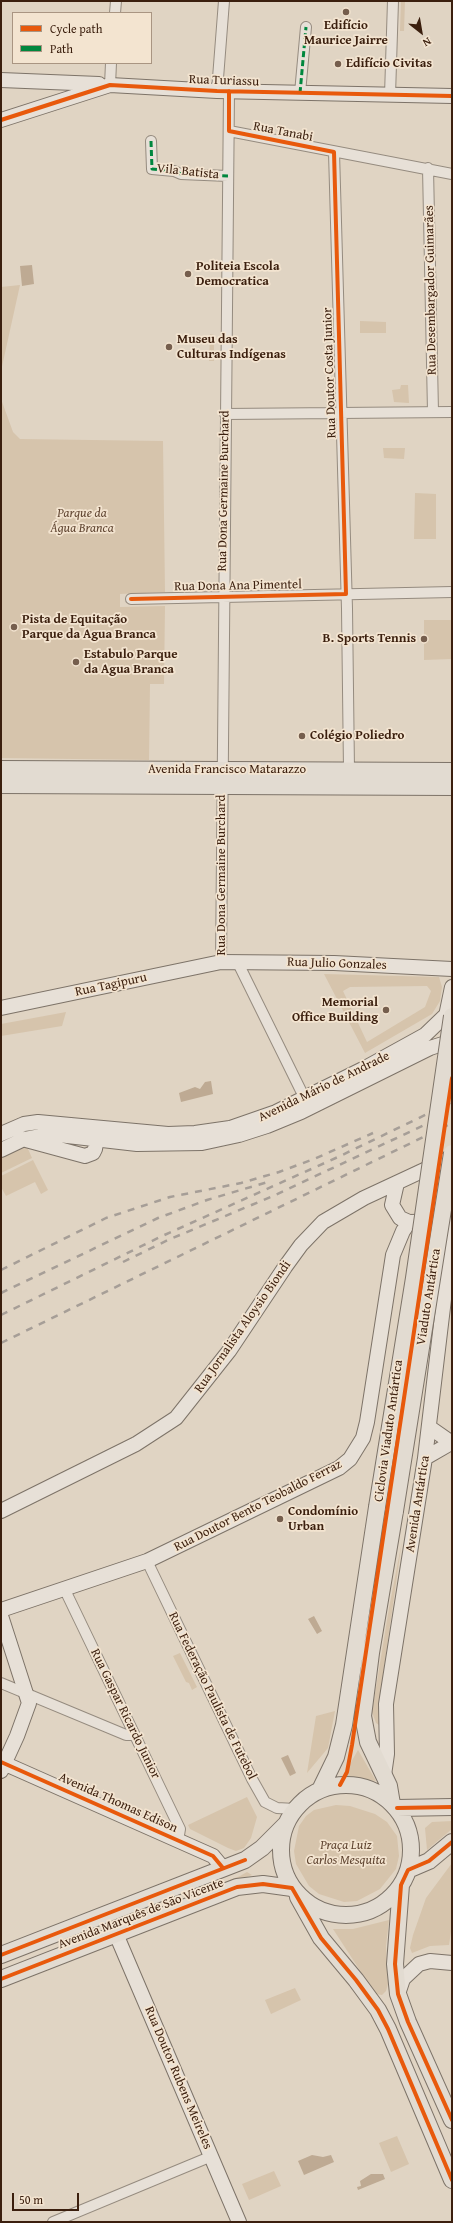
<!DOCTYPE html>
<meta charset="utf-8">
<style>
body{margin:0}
#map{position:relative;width:453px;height:2223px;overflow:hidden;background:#e0d4c3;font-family:"Gentium Book Plus",serif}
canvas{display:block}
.frame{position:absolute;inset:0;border:2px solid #3b1f0e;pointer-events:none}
.legend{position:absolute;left:12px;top:12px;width:140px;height:52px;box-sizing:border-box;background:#f3e4d0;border:1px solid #a99582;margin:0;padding:5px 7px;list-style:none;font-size:12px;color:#3b1f0e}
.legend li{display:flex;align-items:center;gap:8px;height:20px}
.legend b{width:20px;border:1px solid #a99582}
.north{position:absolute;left:401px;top:12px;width:40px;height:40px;-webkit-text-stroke:3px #f3e4d0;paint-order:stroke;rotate:149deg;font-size:11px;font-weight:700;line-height:16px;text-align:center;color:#3b1f0e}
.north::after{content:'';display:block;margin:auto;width:14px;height:18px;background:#3b1f0e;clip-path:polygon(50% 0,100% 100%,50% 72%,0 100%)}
.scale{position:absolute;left:12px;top:2193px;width:67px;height:18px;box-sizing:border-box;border:2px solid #3b1f0e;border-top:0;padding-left:5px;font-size:12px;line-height:14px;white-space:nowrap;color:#3b1f0e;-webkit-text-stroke:3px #f3e4d0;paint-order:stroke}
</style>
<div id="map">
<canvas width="453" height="2223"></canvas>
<div class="frame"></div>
<ul class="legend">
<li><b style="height:5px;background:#e8590c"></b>Cycle path</li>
<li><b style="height:5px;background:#00873e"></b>Path</li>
</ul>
<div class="north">N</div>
<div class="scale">50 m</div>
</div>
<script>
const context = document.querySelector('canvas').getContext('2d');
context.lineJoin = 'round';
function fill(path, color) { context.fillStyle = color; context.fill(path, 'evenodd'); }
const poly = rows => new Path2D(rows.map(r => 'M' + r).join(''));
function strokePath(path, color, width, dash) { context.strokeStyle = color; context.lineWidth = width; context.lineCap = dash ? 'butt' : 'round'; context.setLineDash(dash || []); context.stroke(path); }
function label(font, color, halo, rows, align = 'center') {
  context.font = font + ' "Gentium Book Plus",serif'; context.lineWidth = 3.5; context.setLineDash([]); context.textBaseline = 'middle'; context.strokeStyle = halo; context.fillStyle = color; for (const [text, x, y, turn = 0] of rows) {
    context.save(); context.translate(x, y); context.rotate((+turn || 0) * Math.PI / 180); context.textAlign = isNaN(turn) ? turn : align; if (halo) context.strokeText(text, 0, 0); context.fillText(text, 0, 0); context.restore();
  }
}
fill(poly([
 [401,1,405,1,404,31,400,31],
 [20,285,1,371,1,287],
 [360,321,386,322,386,333,360,333],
 [210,334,214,335,214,361,209,361],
 [401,385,408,385,409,403,394,402,392,390,400,389],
 [1,399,13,432,20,439,163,441,165,592,120,594,120,607,165,606,164,684,150,684,149,760,1,758],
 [383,448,405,448,404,459,384,458],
 [415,493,436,494,436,539,414,539],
 [424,620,452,620,452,659,424,660],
 [324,974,439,977,442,987,440,1001,432,1014,365,1053],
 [427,986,431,991,425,1007,367,1042,343,991,350,987],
 [66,1012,62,1026,1,1036,1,1024],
 [25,1142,32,1158,1,1173,1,1154],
 [33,1160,48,1190,41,1194,35,1182,6,1196,1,1187,1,1176],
 [402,1541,384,1668,379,1725,376,1723,372,1712,389,1608],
 [180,1653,197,1687,192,1690,189,1683,186,1682,173,1656],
 [335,1711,328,1748,307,1773,316,1716],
 [358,1750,376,1781,343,1776],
 [247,1797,257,1817,251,1838,244,1848,236,1851,228,1848,190,1829,188,1825],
 [336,1805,350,1806,375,1814,387,1822,397,1836,399,1856,396,1869,380,1889,357,1901,344,1902,319,1894,309,1886,296,1864,294,1851,299,1826,306,1816,314,1810],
 [452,1821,452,1829,427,1850,425,1828,432,1822],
 [452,1863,452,1925,449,1945,430,1946,412,1953,410,1948,413,1935,426,1898],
 [247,1872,252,1875,88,1938,87,1936,240,1876],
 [389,1920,386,1946,388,1984,386,1991,382,1995,376,1994,372,1989,333,1929,353,1929],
 [295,1988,301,2000,271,2014,265,2000],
 [397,2136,409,2164,391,2172,379,2143],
 [274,2171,281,2186,249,2200,242,2184]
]), '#d6c4ac');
fill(poly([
 [32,265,34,284,22,286,20,266],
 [211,1081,213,1094,181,1102,179,1093,195,1087,200,1089,205,1082],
 [314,1616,322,1631,317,1634,308,1619],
 [288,1755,296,1773,290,1776,281,1758],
 [312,2155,323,2157,331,2155,334,2162,304,2175,298,2161],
 [371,2174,383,2174,385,2179,358,2190,357,2187,361,2186,360,2181]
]), '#beaa93');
const street = poly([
 [115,13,116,1],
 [110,85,111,63],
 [217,91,224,1],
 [300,93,306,27],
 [390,95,393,1],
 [229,131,452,174],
 [151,141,152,169,174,171,181,174,228,176],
 [334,152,347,609,349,770],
 [428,168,433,412],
 [225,414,452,412],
 [131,599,452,592],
 [237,961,307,1103],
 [221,962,229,91],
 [147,1561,252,1779,265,1802,277,1808,295,1809],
 [64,1588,180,1829,178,1841],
 [1,1683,126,1735,135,1735],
 [53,2222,212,2156]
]);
const secondary = poly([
 [1,80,99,84],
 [1,120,110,85,217,91,452,96],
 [1,1008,221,962,334,963,452,969],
 [446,1016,452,987],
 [1,1134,24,1124,38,1122,168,1134,195,1133,230,1128,276,1112,367,1067,425,1035,452,1009],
 [26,1140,85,1156,93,1153,95,1149,98,1132],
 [1,1150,24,1139,50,1134,137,1144,202,1143,239,1135,267,1126,301,1112,430,1048,452,1041],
 [397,1183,392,1205,400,1218,409,1222,452,1221],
 [429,1427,452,1443],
 [425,1458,451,1443],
 [1,1511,136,1444,176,1418,229,1351,285,1267,301,1245,323,1222,364,1198,452,1157],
 [1,1610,147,1561,339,1468,350,1459,363,1438,367,1422,393,1255,403,1231,409,1222],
 [1,1616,29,1703,17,1736,1,1771],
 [1,1762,213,1856,223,1868],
 [384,1775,387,1754,386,1704,425,1458,452,1232],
 [116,1934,239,2222],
 [398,1994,403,1979,419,1964,430,1961,452,1963]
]);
const primary = poly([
 [1,769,452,771],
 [1,785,452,787],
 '281 1850a65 65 0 1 1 130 0a65 65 0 1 1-130 0Z',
 [320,1790,336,1757,344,1725,377,1507],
 [392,1804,389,1786,368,1742,363,1716,371,1653,395,1511],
 [397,1808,452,1807],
 [408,1870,429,1861,452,1842],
 [401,1885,395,1964,398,1994,408,2022,452,2120],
 [298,1897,321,1938,356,1980,378,2010,388,2029,452,2180],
 [1,1955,245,1860,262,1848,286,1824],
 [1,1979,237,1887,263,1884,292,1888]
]);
strokePath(street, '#958b7f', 12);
strokePath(secondary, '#7d7368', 16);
strokePath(primary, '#7d7368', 18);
strokePath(street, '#e7e0d7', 10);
strokePath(secondary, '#e7e0d7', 14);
strokePath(primary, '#e2dbd1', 16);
strokePath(poly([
 [123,1262,168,1240,273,1196,452,1112],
 [1,1270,106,1218,170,1197,241,1183,279,1172,314,1159,373,1133],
 [1,1293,158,1218,207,1200,271,1181],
 [1,1315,160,1237,338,1157,452,1102],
 [1,1343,452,1123]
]), '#a69e97', 2.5, [7, 7]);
const primaryBridge = poly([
 [377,1507,414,1278,452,1016],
 [395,1511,452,1153]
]);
strokePath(primaryBridge, '#7d7368', 18, []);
strokePath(primaryBridge, '#e2dbd1', 16);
strokePath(poly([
 [300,93,306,27],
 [151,141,152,169,174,171,181,174,228,176]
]), '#00873e', 3, [6, 3]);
strokePath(poly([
 [1,120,110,85,217,91,452,96],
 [131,599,346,594,334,152,229,131,229,91],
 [1,1762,213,1856,223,1868],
 [340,1785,347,1772,352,1745,452,1078],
 [397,1808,452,1807],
 [452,1842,429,1861,408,1870,401,1885,395,1964,398,1994,408,2022,452,2120],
 [1,1955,245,1860],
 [1,1979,237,1887,263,1884,292,1888,321,1938,356,1980,378,2010,388,2029,452,2180]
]), '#e8590c', 4);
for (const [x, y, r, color] of [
 [346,12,4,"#755e4d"],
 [338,64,4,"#755e4d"],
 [188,274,4,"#755e4d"],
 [169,347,4,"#755e4d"],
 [14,627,4,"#755e4d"],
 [424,639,4,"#755e4d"],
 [76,662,4,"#755e4d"],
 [302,736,4,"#755e4d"],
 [386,1010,4,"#755e4d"],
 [280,1519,4,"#755e4d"]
]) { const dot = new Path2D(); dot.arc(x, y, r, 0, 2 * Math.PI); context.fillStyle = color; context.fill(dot); strokePath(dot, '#f3e4d0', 1.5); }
label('bold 13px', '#3b1f0e', '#f3e4d0', [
 ["Edifício",346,26,"center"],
 ["Maurice Jairre",346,41,"center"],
 ["Edifício Civitas",346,64],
 ["Politeia Escola",196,267],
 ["Democratica",196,282],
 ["Museu das",177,340],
 ["Culturas Indígenas",177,355],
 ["Pista de Equitação",22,620],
 ["Parque da Agua Branca",22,635],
 ["B. Sports Tennis",416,639,"right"],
 ["Estabulo Parque",84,655],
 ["da Agua Branca",84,670],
 ["Colégio Poliedro",310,736],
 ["Memorial",378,1003,"right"],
 ["Office Building",378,1018,"right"],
 ["Condomínio",288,1512],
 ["Urban",288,1527]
], 'left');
label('13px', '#3b1f0e', '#f3e4d0', [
 ["Rua Turiassu",224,81,2],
 ["Rua Tanabi",283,132,11],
 ["Vila Batista",188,172,6],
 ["Rua Desembargador Guimarães",431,290,-91],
 ["Rua Doutor Costa Junior",330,373,-92],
 ["Rua Dona Germaine Burchard",224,491,-89],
 ["Rua Dona Ana Pimentel",238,586,-1],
 ["Avenida Francisco Matarazzo",227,770],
 ["Rua Dona Germaine Burchard",222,875,-90],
 ["Rua Julio Gonzales",337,964,2],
 ["Rua Tagipuru",111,985,-12],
 ["Avenida Mário de Andrade",324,1087,-26],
 ["Viaduto Antártica",429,1297,-81],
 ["Rua Jornalista Aloysio Biondi",243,1327,-55],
 ["Ciclovia Viaduto Antártica",389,1431,-82],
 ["Avenida Antártica",418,1504,-81],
 ["Rua Doutor Bento Teobaldo Ferraz",258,1506,-27],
 ["Rua Federação Paulista de Futebol",212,1696,64],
 ["Rua Gaspar Ricardo Junior",125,1714,64],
 ["Avenida Thomas Edison",118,1803,24],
 ["Avenida Marquês de São Vicente",141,1914,-21],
 ["Rua Doutor Rubens Meireles",178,2078,67]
]);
label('italic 13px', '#604531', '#f3e4d0', [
 ["Parque da",82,514],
 ["Água Branca",82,529],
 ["Praça Luiz",346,1846],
 ["Carlos Mesquita",346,1861]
]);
</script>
